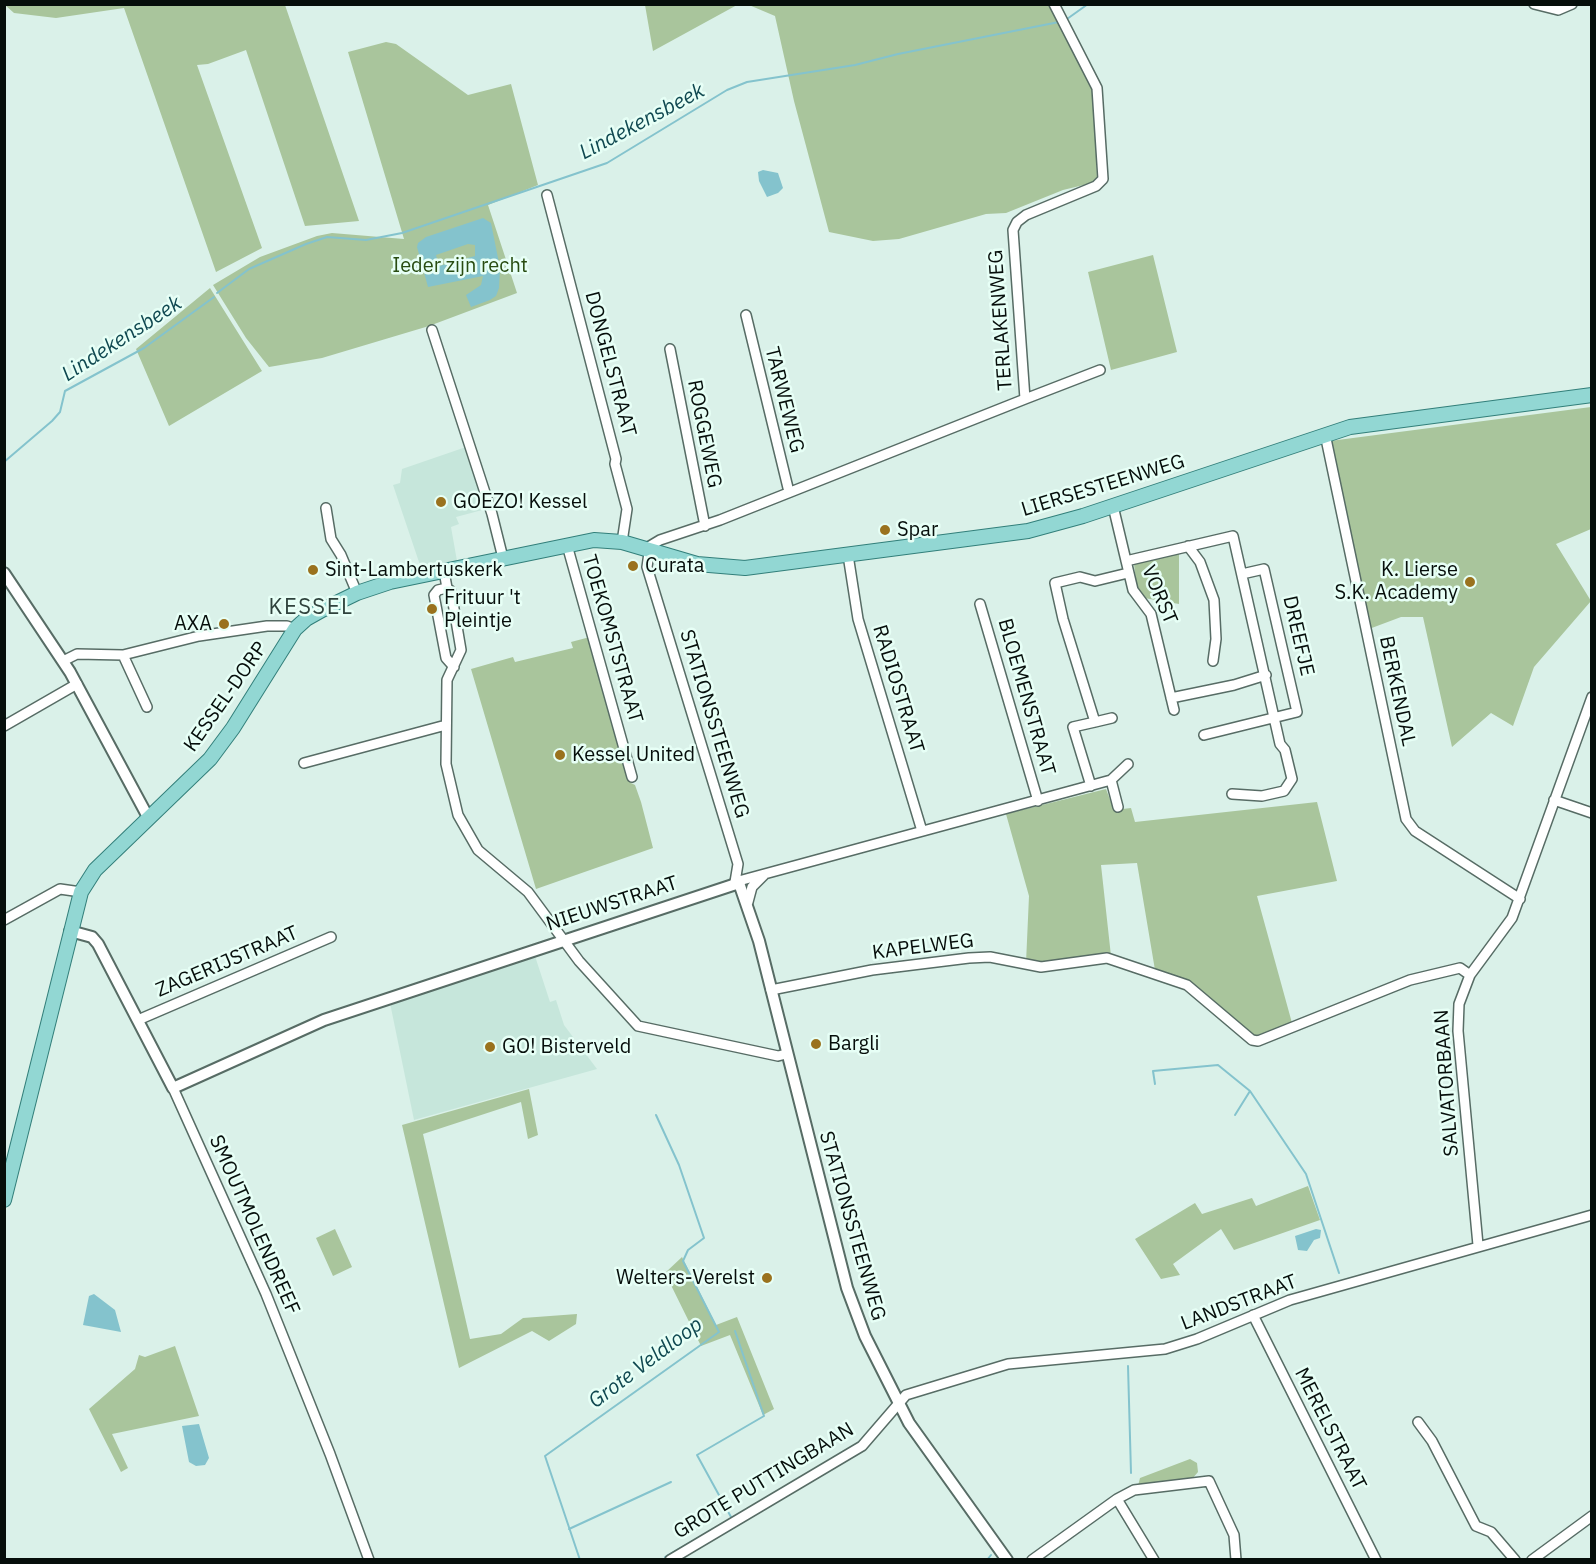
<!DOCTYPE html>
<style>
body{margin:0}
#map{position:relative;width:1596px;height:1564px;overflow:hidden;background:#daf1e9;font-family:"IBM Plex Sans",sans-serif}
canvas{display:block}
.frame{position:absolute;inset:0;border:6px solid #060e0b;pointer-events:none}
</style>
<div id="map">
<canvas width="1596" height="1564"></canvas>
<div class="frame"></div>
</div>
<script>
const context = document.querySelector('canvas').getContext('2d');
context.lineJoin = 'round';
function fill(path, color) { context.fillStyle = color; context.fill(path, 'evenodd'); }
const poly = rows => new Path2D(rows.map(r => 'M' + r).join(''));
function strokePath(path, color, width, dash) { context.strokeStyle = color; context.lineWidth = width; context.lineCap = dash ? 'butt' : 'round'; context.setLineDash(dash || []); context.stroke(path); }
function label(font, color, halo, rows, align = 'center') {
  context.font = font + ' "IBM Plex Sans",sans-serif'; context.lineWidth = 5; context.setLineDash([]); context.textBaseline = 'middle'; context.strokeStyle = halo; context.fillStyle = color; for (const [text, x, y, turn = 0] of rows) {
    context.save(); context.translate(x, y); context.rotate((+turn || 0) * Math.PI / 180); context.textAlign = isNaN(turn) ? turn : align; if (halo) context.strokeText(text, 0, 0); context.fillText(text, 0, 0); context.restore();
  }
}
fill(poly([
 [466,447,486,509,456,517,459,524,451,527,457,561,421,568,393,485,400,483,402,469],
 [534,953,550,1002,556,1000,564,1025,597,1069,414,1120,390,1003]
]), '#c6e6db');
fill(poly([
 [5,5,285,5,359,221,305,226,246,50,208,64,197,65,262,248,216,272,124,8,56,18,14,13],
 [645,5,645,4,737,5,653,51],
 [749,5,1050,5,1094,90,1097,177,1092,183,1063,190,1006,213,986,214,899,239,873,241,829,232,794,101,775,16],
 [386,42,396,44,468,95,511,84,538,185,488,205,517,293,429,326,322,358,269,367,246,338,213,285,260,257,317,236,332,233,404,239,348,52],
 [1153,255,1177,352,1111,370,1088,272],
 [210,288,262,371,169,426,136,349],
 [1591,407,1591,529,1556,544,1591,601,1534,667,1513,726,1491,713,1452,747,1423,617,1401,617,1369,629,1330,441],
 [1179,553,1179,604,1144,598,1137,589,1134,564],
 [590,637,631,783,635,785,641,802,653,848,536,889,471,669,513,657,515,662,573,648,571,642],
 [1106,789,1114,810,1131,808,1135,822,1317,802,1337,881,1257,896,1292,1023,1255,1036,1197,987,1183,978,1155,970,1137,863,1101,865,1111,956,1088,955,1049,963,1026,963,1029,896,1006,814],
 [529,1089,538,1135,528,1139,521,1102,423,1134,470,1339,501,1334,523,1318,577,1314,576,1324,549,1341,532,1331,459,1368,402,1125],
 [1308,1186,1320,1220,1234,1250,1221,1229,1173,1264,1180,1275,1161,1279,1135,1239,1195,1203,1202,1214,1252,1198,1256,1206],
 [335,1229,352,1267,333,1276,316,1238],
 [682,1257,716,1325,737,1317,774,1409,763,1415,730,1335,701,1346,665,1273],
 [175,1346,199,1416,112,1434,128,1468,121,1472,89,1409,135,1369,139,1355,145,1357],
 [1190,1459,1197,1463,1198,1472,1192,1479,1138,1486,1140,1478]
]), '#a9c59c');
fill(poly([
 [763,170,778,173,783,188,778,193,767,197,759,181,758,172],
 [483,218,491,223,500,268,499,288,496,296,490,300,471,307,466,295,481,285,483,276,428,287,417,247,418,243,426,237],
 [468,244,475,245,475,256,439,266,436,255],
 [1316,1229,1321,1230,1320,1238,1314,1240,1307,1251,1298,1250,1295,1236],
 [94,1294,115,1310,121,1332,83,1325,89,1296],
 [199,1424,209,1458,205,1465,196,1466,189,1462,182,1426]
]), '#84c3cd');
strokePath(poly([
 [1067,19,1088,4],
 [217,293,249,269,306,244,327,237,366,240,402,233,607,163,727,90,747,82,855,65,898,54,1059,22],
 [4,462,52,421,60,412,65,391,144,348,214,297],
 [1155,1084,1153,1071,1218,1065,1250,1091,1306,1174,1339,1273],
 [1235,1115,1250,1091],
 [1128,1366,1131,1473],
 [731,1517,697,1455,764,1416,735,1331],
 [569,1529,671,1482],
 [665,1557,713,1529],
 [580,1560,545,1456,719,1332,683,1261,688,1250,704,1238,679,1165,656,1115],
 [659,1560,659,1559],
 [987,1560,991,1555]
]), '#84c3cd', 2);
const minor = poly([
 [1534,4,1558,10,1572,4],
 [547,195,616,459,615,464,627,509,622,542],
 [746,315,789,492],
 [432,330,492,514,503,558],
 [670,349,705,526],
 [1025,399,1100,370],
 [1325,434,1406,819,1415,831,1520,899],
 [1113,506,1133,590,1151,614,1174,710],
 [326,508,331,539,341,555,357,593],
 [567,545,632,777],
 [1188,546,1200,562,1214,600,1216,639,1213,661],
 [848,555,858,619,922,831],
 [1126,561,1233,536,1280,744,1285,750,1292,779,1284,791,1262,796,1232,794],
 [444,571,447,588,451,591,461,650,447,680,446,764,458,815,478,850,528,892,579,961,638,1026,778,1056,786,1054],
 [447,588,438,590,434,595,446,658,454,667],
 [980,604,1038,801],
 [123,655,147,707],
 [63,661,77,654,123,655,199,636,267,626,287,626,295,629],
 [1171,698,1234,685,1266,675],
 [1095,722,1112,718],
 [4,726,77,684],
 [1204,735,1297,712,1264,569,1242,574],
 [304,763,446,725],
 [1111,780,1118,807],
 [1091,786,1073,727,1095,722,1063,619,1055,583,1080,577,1095,581,1128,573],
 [1554,800,1592,813],
 [735,882,738,864,647,567,650,546,660,540,720,520,1025,399,1013,230,1017,222,1026,215,1096,186,1103,179,1097,88,1054,4],
 [735,882,1111,780,1128,764],
 [748,902,752,887,764,875],
 [4,920,60,889,81,892],
 [771,990,872,970,969,958,990,957,1041,967,1107,958,1187,985,1252,1040,1258,1041,1410,980,1460,968,1470,975],
 [138,1020,331,937],
 [173,1088,266,1294,330,1454,369,1560],
 [1478,1245,1458,1031,1459,1004,1470,975,1512,918,1592,697],
 [1253,1315,1376,1560],
 [1418,1422,1432,1441,1476,1526,1491,1532,1515,1560],
 [1117,1499,1134,1490,1209,1481,1234,1535,1236,1560],
 [670,1560,862,1446,906,1395,1008,1364,1165,1349,1197,1339,1290,1300,1592,1215],
 [1032,1560,1117,1499,1154,1560],
 [1532,1560,1592,1516]
]);
const tertiary = poly([
 [4,573,70,672,148,817],
 [70,931,92,937,98,944,173,1088,324,1020,739,883,759,941,847,1288,865,1336,909,1423,1007,1560]
]);
const primary = poly([
 [4,1200,81,892,95,870,210,759,233,728,295,629,306,619,322,610,357,593,390,582,594,540,622,542,697,564,745,568,1028,531,1083,516,1350,427,1592,395]
]);
strokePath(minor, '#576c65', 12);
strokePath(tertiary, '#576c65', 14);
strokePath(primary, '#327f7a', 16);
strokePath(minor, '#fff', 9);
strokePath(tertiary, '#fff', 10);
strokePath(primary, '#92d7d3', 14);
for (const [x, y, r, color] of [
 [441,502,6,"#9a721e"],
 [885,530,6,"#9a721e"],
 [633,566,6,"#9a721e"],
 [313,570,6,"#9a721e"],
 [1470,582,6,"#9a721e"],
 [432,609,6,"#9a721e"],
 [224,624,6,"#9a721e"],
 [560,755,6,"#9a721e"],
 [816,1044,6,"#9a721e"],
 [490,1047,6,"#9a721e"],
 [767,1278,6,"#9a721e"]
]) { const dot = new Path2D(); dot.arc(x, y, r, 0, 2 * Math.PI); context.fillStyle = color; context.fill(dot); strokePath(dot, '#e7fff6', 2); }
label('20px', '#284c11', '#e7fff6', [
 ["Ieder zijn recht",460,266]
]);
label('20px', '#060e0b', '#e7fff6', [
 ["TERLAKENWEG",1001,320,-94],
 ["DONGELSTRAAT",610,364,75],
 ["TARWEWEG",784,400,76],
 ["ROGGEWEG",704,434,79],
 ["LIERSESTEENWEG",1103,486,-17],
 ["VORST",1159,595,67],
 ["DREEFJE",1298,636,77],
 ["TOEKOMSTSTRAAT",612,639,74],
 ["RADIOSTRAAT",898,689,73],
 ["BERKENDAL",1397,691,78],
 ["KESSEL-DORP",226,697,-55],
 ["BLOEMENSTRAAT",1026,697,74],
 ["STATIONSSTEENWEG",714,724,73],
 ["NIEUWSTRAAT",612,904,-18],
 ["KAPELWEG",923,947,-7],
 ["ZAGERIJSTRAAT",227,962,-23],
 ["SALVATORBAAN",1447,1083,-94],
 ["SMOUTMOLENDREEF",254,1225,66],
 ["STATIONSSTEENWEG",852,1226,74],
 ["LANDSTRAAT",1239,1303,-21],
 ["MERELSTRAAT",1330,1429,63],
 ["GROTE PUTTINGBAAN",764,1481,-31]
]);
label('20px', '#060e0b', '#e7fff6', [
 ["GOEZO! Kessel",453,502],
 ["Spar",897,530],
 ["Curata",645,566],
 ["Sint-Lambertuskerk",325,570],
 ["K. Lierse",1458,570,"right"],
 ["S.K. Academy",1458,593,"right"],
 ["Frituur 't",444,598],
 ["Pleintje",444,621],
 ["AXA",212,624,"right"],
 ["Kessel United",572,755],
 ["Bargli",828,1044],
 ["GO! Bisterveld",502,1047],
 ["Welters-Verelst",755,1278,"right"]
], 'left');
label('italic 21px', '#0f4850', '#e7fff6', [
 ["Lindekensbeek",642,122,-28],
 ["Lindekensbeek",122,339,-33],
 ["Grote Veldloop",646,1363,-37]
]);
context.letterSpacing = '1.5px';
label('22px', '#2f423c', '#e7fff6', [
 ["KESSEL",311,608]
]);
context.letterSpacing = '0px';
</script>
